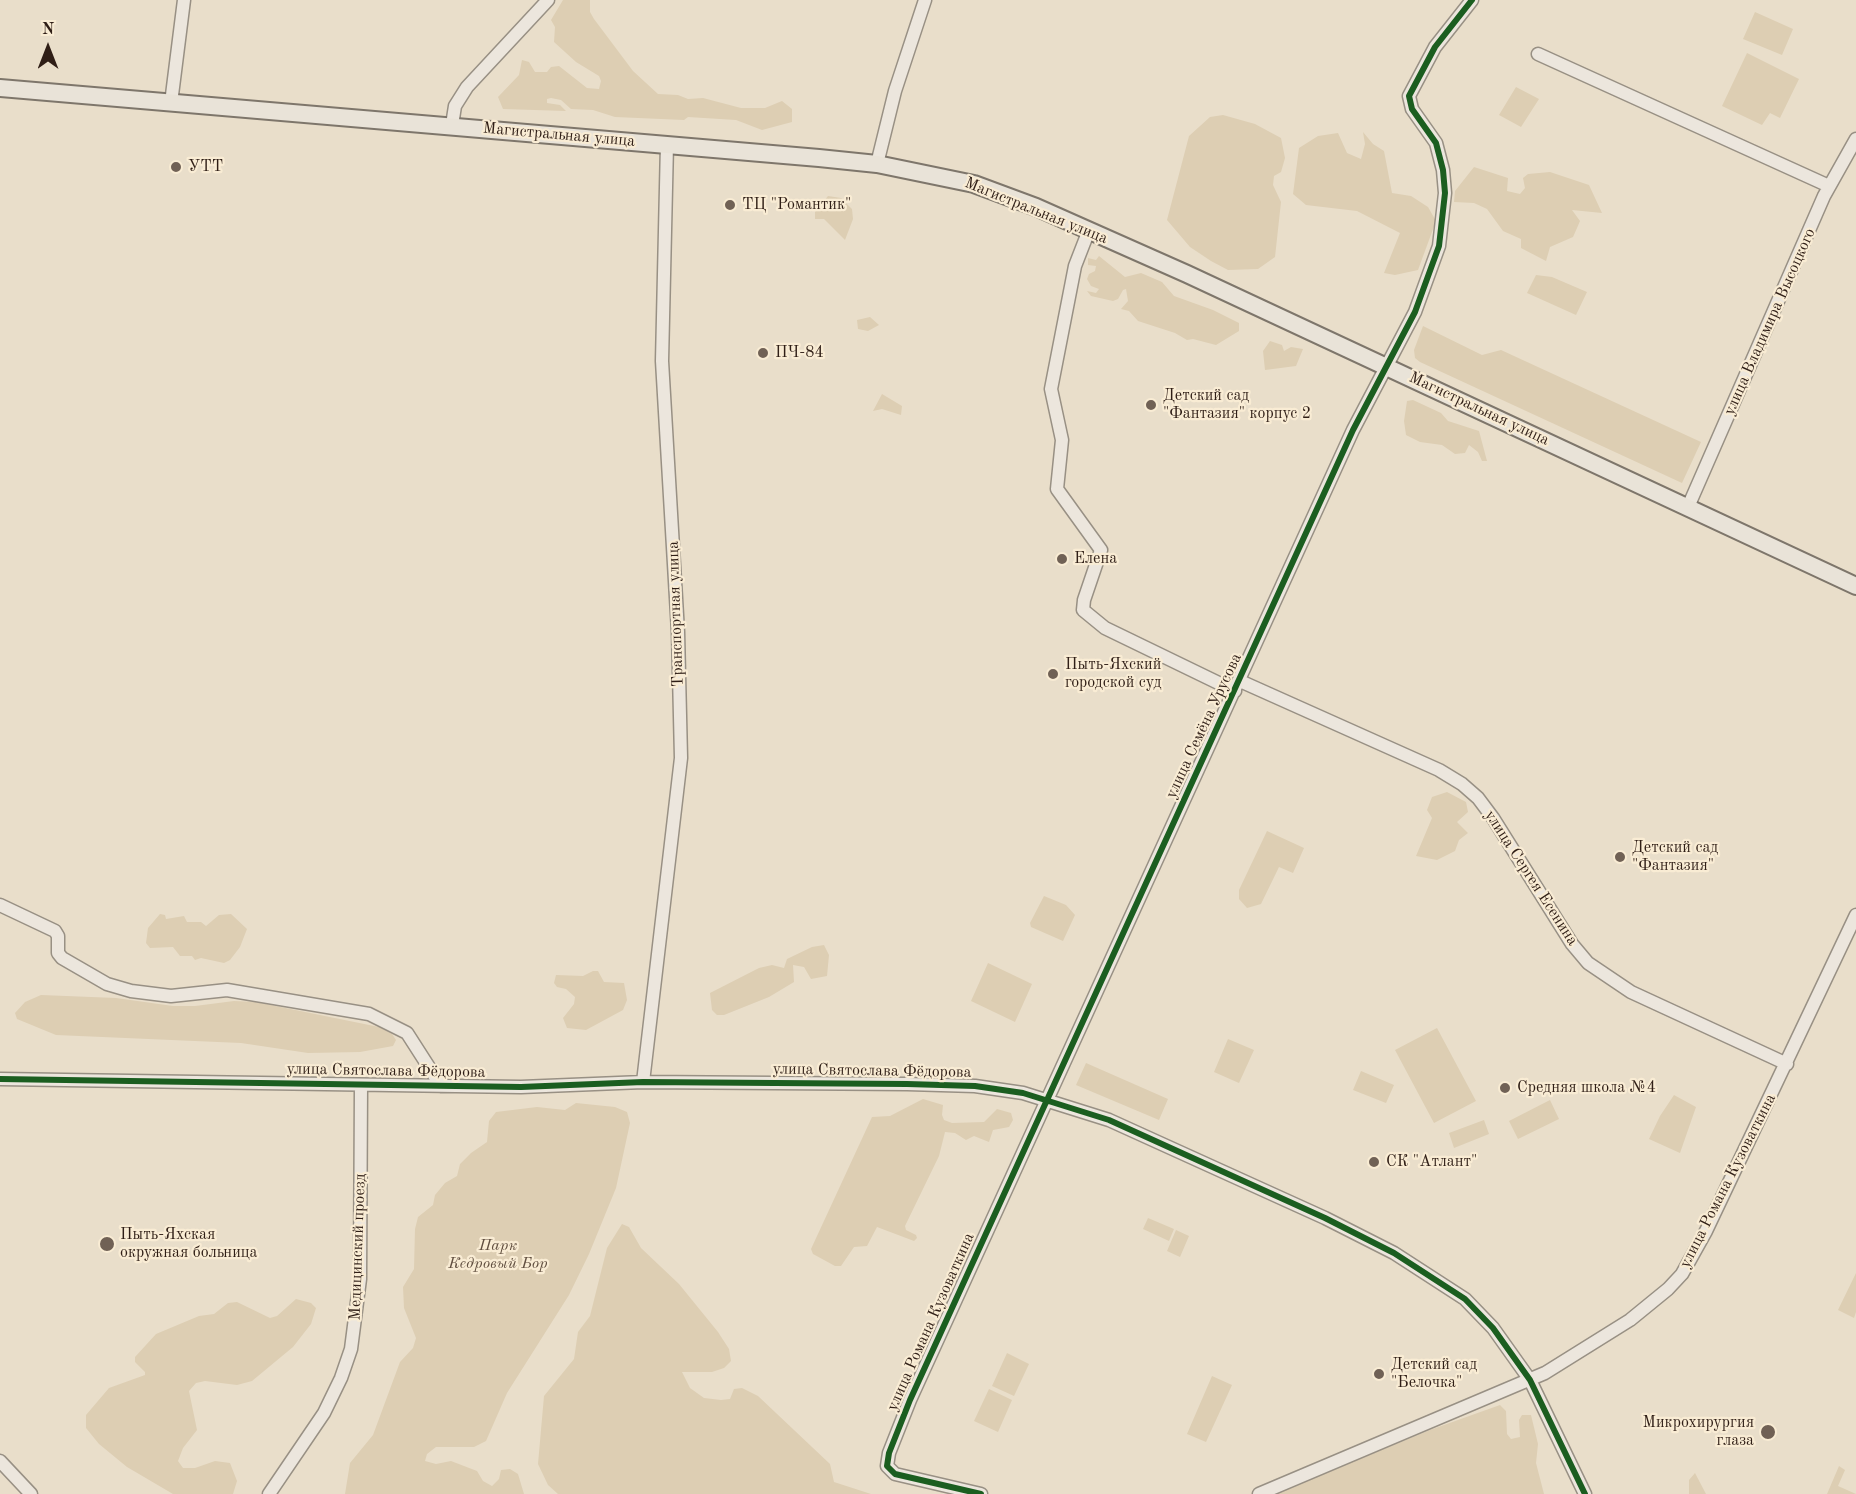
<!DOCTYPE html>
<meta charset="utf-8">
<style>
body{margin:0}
#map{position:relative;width:1856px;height:1494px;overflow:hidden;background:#e9deca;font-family:"Old Standard TT",serif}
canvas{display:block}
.north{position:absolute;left:18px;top:18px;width:60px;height:60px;-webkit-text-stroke:4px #f9ecd4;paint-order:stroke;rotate:0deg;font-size:16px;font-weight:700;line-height:24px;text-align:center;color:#2f1e16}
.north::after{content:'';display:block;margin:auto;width:21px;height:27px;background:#2f1e16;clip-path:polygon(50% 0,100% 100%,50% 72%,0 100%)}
</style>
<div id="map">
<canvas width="1856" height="1494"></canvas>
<div class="north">N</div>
</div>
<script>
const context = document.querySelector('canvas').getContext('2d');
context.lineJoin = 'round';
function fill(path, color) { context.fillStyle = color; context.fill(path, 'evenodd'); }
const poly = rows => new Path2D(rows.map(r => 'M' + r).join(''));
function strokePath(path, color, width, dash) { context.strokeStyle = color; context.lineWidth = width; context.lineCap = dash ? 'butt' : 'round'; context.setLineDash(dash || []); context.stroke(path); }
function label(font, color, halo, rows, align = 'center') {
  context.font = font + ' "Old Standard TT",serif'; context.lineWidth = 4.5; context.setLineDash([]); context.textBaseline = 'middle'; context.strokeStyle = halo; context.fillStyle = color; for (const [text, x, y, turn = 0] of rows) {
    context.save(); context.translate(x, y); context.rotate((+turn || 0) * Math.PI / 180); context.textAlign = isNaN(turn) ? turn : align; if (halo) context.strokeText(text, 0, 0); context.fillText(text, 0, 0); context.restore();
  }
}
fill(poly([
 [563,0,590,0,590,12,594,19,633,71,658,94,678,95,688,99,703,98,741,108,765,108,782,101,792,109,792,122,762,130,736,120,688,117,684,120,615,117,593,110,571,109,561,100,551,98,547,99,547,103,560,105,566,111,503,109,498,97,519,75,522,60,529,62,535,72,547,72,551,67,559,66,587,88,599,89,601,81,599,76,576,62,554,42,555,27,551,20],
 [1755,12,1793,29,1782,55,1743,39],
 [1747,53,1799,79,1780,118,1770,113,1762,125,1722,106],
 [1516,87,1539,99,1521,127,1499,115],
 [1223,115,1255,124,1281,138,1285,158,1281,172,1274,176,1273,185,1281,202,1275,257,1258,269,1228,270,1211,261,1190,247,1167,220,1189,136,1210,117],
 [1363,132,1373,144,1384,151,1392,193,1411,196,1428,207,1436,221,1418,270,1395,275,1384,273,1400,233,1357,211,1306,205,1293,194,1299,148,1318,136,1338,133,1347,153,1361,159,1365,144],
 [1474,167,1508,178,1507,191,1520,194,1525,188,1523,178,1528,174,1550,172,1589,185,1602,213,1572,210,1580,221,1577,228,1573,237,1550,247,1546,261,1521,248,1521,239,1503,231,1487,209,1474,203,1454,202,1455,191],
 [828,196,841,198,852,209,853,219,845,240,824,219,815,219,815,212],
 [1099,256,1125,277,1141,273,1162,282,1174,296,1213,310,1239,323,1239,331,1216,345,1193,339,1187,340,1175,333,1138,321,1129,311,1121,309,1128,301,1126,289,1123,290,1118,299,1113,301,1091,296,1087,291,1096,293,1099,289,1091,286,1087,279,1089,274,1095,271,1096,266,1088,265,1088,258,1096,260],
 [1536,275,1552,277,1587,292,1576,315,1527,293],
 [870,317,879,325,868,331,858,329,857,320],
 [1423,326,1482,355,1501,350,1701,442,1682,483,1420,362,1415,358,1414,350],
 [1270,341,1282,345,1284,351,1291,347,1303,349,1296,366,1265,370,1263,351],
 [882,394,902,406,901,415,882,409,873,411],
 [1413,400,1441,413,1448,421,1479,431,1487,461,1482,461,1478,452,1469,445,1465,453,1455,454,1442,445,1420,442,1406,435,1404,421,1407,401],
 [1447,792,1466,802,1468,812,1457,822,1468,833,1459,840,1455,851,1437,860,1416,856,1432,818,1427,810,1432,797],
 [1267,831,1304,848,1293,873,1279,867,1261,904,1247,908,1239,899,1239,890],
 [1044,896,1066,905,1075,915,1063,941,1031,927,1030,923],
 [160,914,165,915,166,919,184,916,187,922,201,922,206,926,219,915,231,914,247,929,240,947,230,960,224,963,201,958,195,960,192,956,180,956,173,947,150,948,146,943,148,928],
 [824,945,829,955,827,976,811,979,804,967,793,965,794,982,769,997,724,1015,717,1015,712,1010,710,993,759,968,772,965,784,968,787,959,812,947],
 [988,963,1032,984,1015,1022,971,1001],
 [593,971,598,971,604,982,624,983,627,1000,623,1010,586,1030,567,1028,563,1018,574,1004,575,997,566,989,557,987,554,983,556,975,583,976],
 [41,995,116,998,173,1006,195,1006,234,1001,256,1002,379,1027,392,1034,396,1040,393,1046,360,1052,308,1053,241,1043,56,1035,17,1019,15,1013,25,1002],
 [1437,1028,1476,1101,1434,1123,1395,1050],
 [1228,1039,1254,1050,1239,1083,1214,1072],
 [1086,1063,1168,1099,1159,1120,1076,1085],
 [1361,1071,1394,1085,1386,1103,1353,1090],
 [1674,1095,1696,1107,1680,1153,1649,1139,1660,1116],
 [923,1099,943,1105,942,1115,944,1120,952,1123,984,1122,997,1109,1011,1113,1013,1120,1009,1127,993,1130,989,1142,974,1136,966,1140,955,1133,945,1132,939,1156,905,1226,906,1230,916,1235,917,1238,914,1241,877,1227,867,1246,854,1247,841,1266,835,1266,813,1254,811,1249,872,1117,890,1116],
 [1550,1100,1559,1119,1518,1139,1509,1121],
 [576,1103,615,1107,627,1112,630,1123,616,1188,589,1254,569,1295,507,1393,486,1441,474,1447,436,1447,427,1454,425,1461,436,1464,451,1461,477,1471,483,1481,492,1486,499,1479,501,1470,510,1469,518,1474,524,1494,345,1494,350,1463,373,1435,400,1362,413,1348,416,1338,404,1308,403,1287,414,1269,415,1229,418,1217,433,1205,435,1195,445,1183,457,1176,460,1164,471,1153,487,1142,489,1121,496,1112,537,1107,565,1110],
 [1484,1120,1489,1134,1454,1148,1449,1133],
 [1148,1218,1174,1229,1169,1241,1143,1229],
 [622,1224,629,1227,641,1248,679,1284,718,1332,729,1349,731,1361,724,1368,712,1372,682,1372,690,1388,704,1398,721,1400,730,1399,734,1389,742,1388,758,1396,830,1464,834,1482,871,1494,558,1494,548,1485,538,1464,544,1396,574,1359,578,1332,590,1316,607,1248],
 [1176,1230,1189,1236,1180,1257,1167,1251],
 [1856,1273,1856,1312,1854,1318,1838,1310],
 [296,1299,311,1303,316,1308,311,1324,293,1347,252,1381,237,1385,205,1381,196,1383,189,1391,197,1430,183,1448,178,1461,183,1468,195,1468,215,1461,230,1463,237,1481,233,1494,173,1494,127,1467,99,1444,86,1428,86,1415,109,1388,145,1375,145,1372,135,1362,135,1357,156,1334,199,1316,214,1314,228,1303,237,1302,270,1318,277,1316],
 [1007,1353,1029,1364,1014,1396,992,1386],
 [1212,1376,1232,1385,1206,1442,1187,1434],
 [989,1389,1012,1400,998,1432,974,1421],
 [1500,1405,1506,1411,1507,1434,1511,1439,1520,1437,1519,1420,1522,1415,1531,1415,1538,1444,1536,1463,1544,1494,1275,1494,1430,1430],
 [1839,1466,1845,1470,1838,1486,1856,1494,1827,1494],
 [1695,1473,1706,1494,1689,1494,1689,1480]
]), '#ddceb3');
const minor = poly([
 [1538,54,1829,186],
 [171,103,184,0],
 [452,125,455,106,467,87,548,0],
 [877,164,895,91,925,0],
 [1089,230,1075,266,1051,389,1062,440,1057,489,1101,550,1084,600,1083,610,1105,628,1235,691],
 [1688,507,1824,196,1856,139],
 [1240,681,1439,770,1462,784,1478,798,1493,818,1572,944,1588,963,1631,992,1787,1064],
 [0,905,55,931,58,936,58,953,62,958,107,984,131,991,171,996,227,990,369,1014,407,1033,441,1086],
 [0,1079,521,1087,643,1082,907,1084,975,1086,1023,1093,1109,1120,1325,1218,1394,1253,1465,1299,1493,1328,1530,1380,1585,1494],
 [643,1082,681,758,678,632,662,361,667,144],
 [0,1461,31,1494],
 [269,1494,324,1413,341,1378,351,1349,360,1279,361,1085],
 [981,1494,895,1474,887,1466,889,1453,910,1400,1353,430,1415,312,1439,246,1445,193,1443,170,1436,143,1412,109,1409,96,1435,47,1472,0],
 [1259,1494,1545,1373,1630,1320,1668,1289,1682,1274,1706,1231,1856,915]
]);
const major = poly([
 [0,88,819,158,877,164,974,184,1036,207,1187,274,1856,586]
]);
strokePath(minor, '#989084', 15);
strokePath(major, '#7e766b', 20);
strokePath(minor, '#ece6dd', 12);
strokePath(major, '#e9e3d8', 16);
strokePath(poly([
 [0,1079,521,1087,643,1082,907,1084,975,1086,1023,1093,1109,1120,1325,1218,1394,1253,1465,1299,1493,1328,1530,1380,1585,1494],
 [981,1494,895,1474,887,1466,889,1453,910,1400,1353,430,1415,312,1439,246,1445,193,1443,170,1436,143,1412,109,1409,96,1435,47,1472,0]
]), '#1b5e20', 6);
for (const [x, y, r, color] of [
 [176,167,6,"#706155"],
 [730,205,6,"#706155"],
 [763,353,6,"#706155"],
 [1151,405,6,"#706155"],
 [1062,559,6,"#706155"],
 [1053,674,6,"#706155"],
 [1620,857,6,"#706155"],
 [1505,1088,6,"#706155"],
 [1374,1162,6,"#706155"],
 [107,1244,8,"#706155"],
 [1379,1374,6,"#706155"],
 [1768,1432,8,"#706155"]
]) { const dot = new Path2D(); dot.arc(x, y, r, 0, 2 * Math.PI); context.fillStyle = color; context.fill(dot); strokePath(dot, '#f9ecd4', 2); }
label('16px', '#2f1e16', '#f9ecd4', [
 ["Магистральная улица",559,135,5],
 ["Магистральная улица",1036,211,22],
 ["улица Владимира Высоцкого",1770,322,-66],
 ["Магистральная улица",1479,409,25],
 ["Транспортная улица",676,614,-92],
 ["улица Семёна Урусова",1204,726,-65],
 ["улица Сергея Есенина",1531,878,57],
 ["улица Святослава Фёдорова",386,1071,1],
 ["улица Святослава Фёдорова",872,1071,1],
 ["улица Романа Кузоваткина",1728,1181,-63],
 ["Медицинский проезд",358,1247,-88],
 ["улица Романа Кузоваткина",931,1322,-66]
]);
label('16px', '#2f1e16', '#f9ecd4', [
 ["УТТ",188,167],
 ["ТЦ \"Романтик\"",742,205],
 ["ПЧ-84",775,353],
 ["Детский сад",1163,396],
 ["\"Фантазия\" корпус 2",1163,414],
 ["Елена",1074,559],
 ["Пыть-Яхский",1065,665],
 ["городской суд",1065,683],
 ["Детский сад",1632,848],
 ["\"Фантазия\"",1632,866],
 ["Средняя школа №4",1517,1088],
 ["СК \"Атлант\"",1386,1162],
 ["Пыть-Яхская",120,1235],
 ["окружная больница",120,1253],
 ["Детский сад",1391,1365],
 ["\"Белочка\"",1391,1383],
 ["Микрохирургия",1754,1423,"right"],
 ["глаза",1754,1441,"right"]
], 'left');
label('italic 16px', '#614f40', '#f9ecd4', [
 ["Парк",498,1246],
 ["Кедровый Бор",498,1264]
]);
</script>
